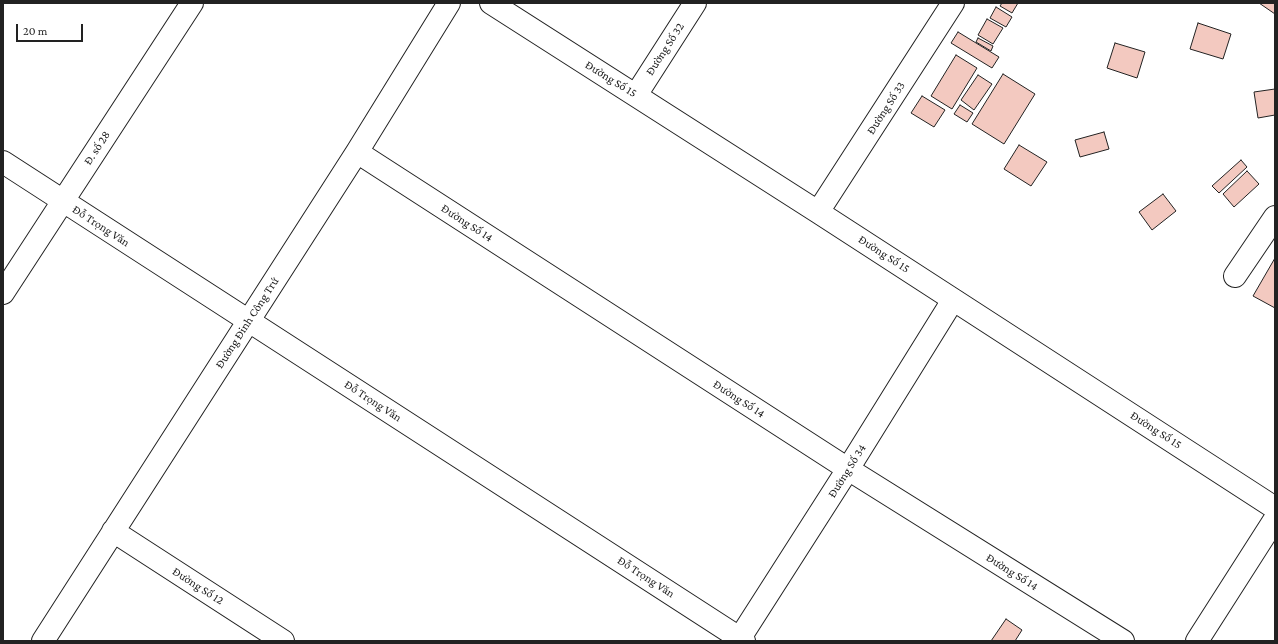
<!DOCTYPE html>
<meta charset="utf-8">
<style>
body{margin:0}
#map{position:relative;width:1278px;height:644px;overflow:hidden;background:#fff;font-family:"Crimson Pro",serif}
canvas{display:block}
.frame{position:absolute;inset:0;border:4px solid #222;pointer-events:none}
.scale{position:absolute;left:16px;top:24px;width:67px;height:18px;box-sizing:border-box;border:2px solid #222;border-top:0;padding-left:5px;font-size:12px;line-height:14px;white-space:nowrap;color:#222;-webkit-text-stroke:3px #fff;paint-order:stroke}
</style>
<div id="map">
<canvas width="1278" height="644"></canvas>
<div class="frame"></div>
<div class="scale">20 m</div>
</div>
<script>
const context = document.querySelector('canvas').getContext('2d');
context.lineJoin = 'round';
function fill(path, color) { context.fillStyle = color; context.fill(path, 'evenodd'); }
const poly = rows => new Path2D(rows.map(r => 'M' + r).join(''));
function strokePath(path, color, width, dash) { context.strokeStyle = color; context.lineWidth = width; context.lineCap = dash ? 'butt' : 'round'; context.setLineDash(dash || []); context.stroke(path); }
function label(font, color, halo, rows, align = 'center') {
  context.font = font + ' "Crimson Pro",serif'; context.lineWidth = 3; context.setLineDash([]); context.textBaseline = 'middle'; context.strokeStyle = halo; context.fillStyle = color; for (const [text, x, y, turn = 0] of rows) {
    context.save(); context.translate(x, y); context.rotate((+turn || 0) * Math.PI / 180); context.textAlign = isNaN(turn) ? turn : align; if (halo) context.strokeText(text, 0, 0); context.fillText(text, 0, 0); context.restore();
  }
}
const building = poly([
 [1002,3,1018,3,1012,13,1000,6,1002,3],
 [1259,3,1275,3,1275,14,1259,3],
 [996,7,1012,17,1006,27,990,18,996,7],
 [987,19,1003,28,993,44,978,35,987,19],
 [1198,23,1231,34,1223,59,1190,49,1198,23],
 [958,32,999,57,992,68,951,43,958,32],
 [978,38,993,46,991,51,976,42,978,38],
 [1115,43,1145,52,1137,78,1107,68,1115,43],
 [956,55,977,68,952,109,931,96,956,55],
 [1003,74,1035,94,1004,144,972,124,1003,74],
 [978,75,992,84,974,110,961,100,978,75],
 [1275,89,1275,115,1258,118,1254,92,1275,89],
 [922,96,945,110,934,127,911,113,922,96],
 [960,105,973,113,967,122,954,114,960,105],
 [1104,132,1109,149,1080,157,1075,140,1104,132],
 [1019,145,1047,162,1031,186,1004,169,1019,145],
 [1241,160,1247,167,1219,193,1212,186,1241,160],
 [1247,171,1259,184,1234,207,1223,194,1247,171],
 [1163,194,1176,211,1152,230,1139,212,1163,194],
 [1275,258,1275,308,1253,296,1275,258],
 [1006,619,1022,630,1015,641,991,641,1006,619]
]);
fill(building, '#f3c9c0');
strokePath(building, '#222', 1);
const minor = poly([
 [491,3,818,212,1275,508],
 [636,95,695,3],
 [357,152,848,469,1123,641],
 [3,162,744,641],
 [818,212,953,3],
 [1235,276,1275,217],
 [3,293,192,3],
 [113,531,283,641],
 [43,641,357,152,449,3],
 [738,641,848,469,953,300],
 [1197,641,1275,519]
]);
strokePath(minor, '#222', 24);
strokePath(minor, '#fff', 22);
label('12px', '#222', '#fff', [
 ["Đường Số 32",665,49,-57],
 ["Đường Số 15",611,79,32],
 ["Đường Số 33",886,108,-57],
 ["Đ. số 28",97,148,-57],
 ["Đường Số 14",467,223,33],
 ["Đỗ Trọng Văn",101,226,33],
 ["Đường Số 15",884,254,33],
 ["Đường Đinh Công Trứ",247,323,-57],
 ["Đường Số 14",739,399,33],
 ["Đỗ Trọng Văn",373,401,33],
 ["Đường Số 15",1156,430,33],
 ["Đường Số 34",847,471,-58],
 ["Đường Số 14",1012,572,32],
 ["Đỗ Trọng Văn",646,577,33],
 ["Đường Số 12",198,586,33]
]);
</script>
